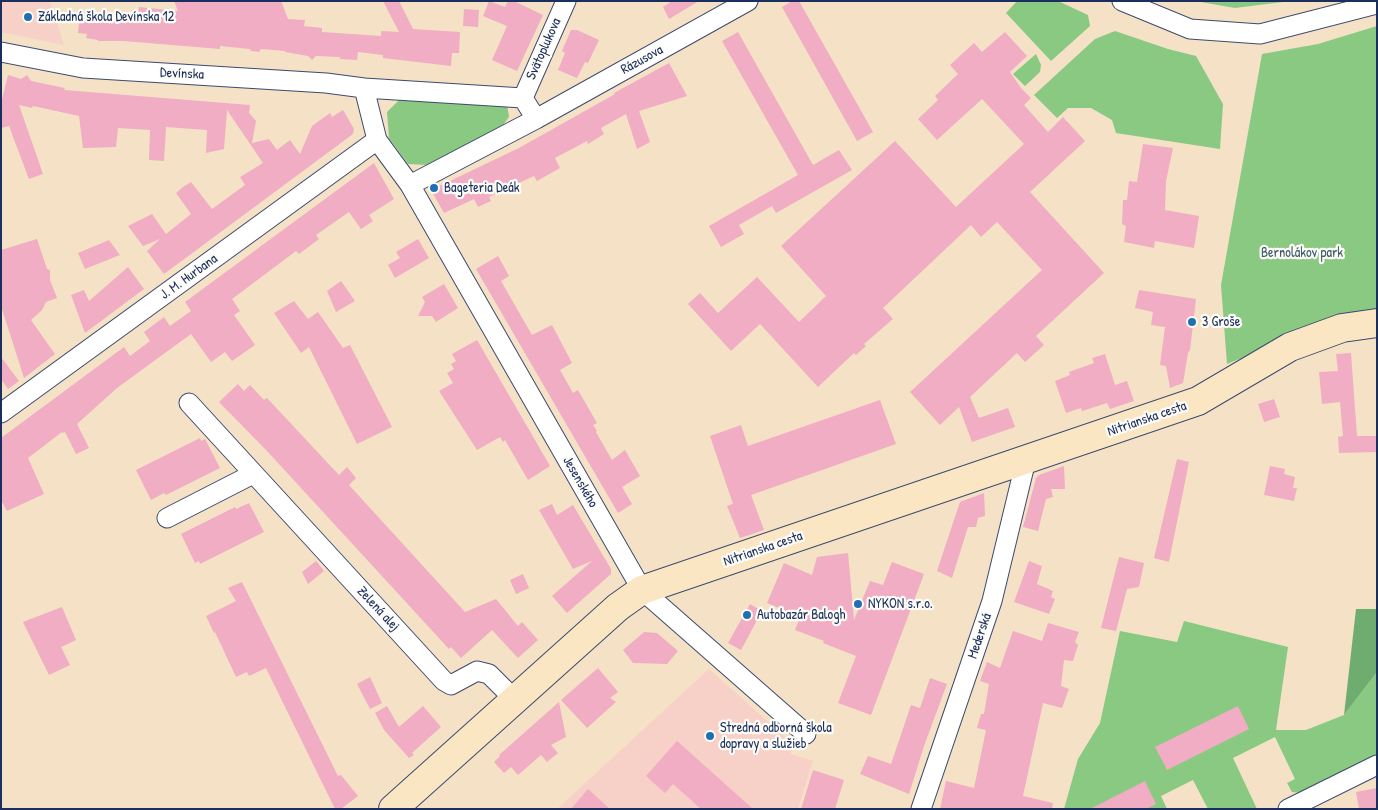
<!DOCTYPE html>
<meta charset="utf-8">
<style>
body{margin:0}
#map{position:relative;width:1378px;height:810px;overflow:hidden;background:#f5e1c6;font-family:"Patrick Hand",sans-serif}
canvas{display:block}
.frame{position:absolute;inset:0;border:2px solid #1b2f5e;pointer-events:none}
</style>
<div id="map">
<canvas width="1378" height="810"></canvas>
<div class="frame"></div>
</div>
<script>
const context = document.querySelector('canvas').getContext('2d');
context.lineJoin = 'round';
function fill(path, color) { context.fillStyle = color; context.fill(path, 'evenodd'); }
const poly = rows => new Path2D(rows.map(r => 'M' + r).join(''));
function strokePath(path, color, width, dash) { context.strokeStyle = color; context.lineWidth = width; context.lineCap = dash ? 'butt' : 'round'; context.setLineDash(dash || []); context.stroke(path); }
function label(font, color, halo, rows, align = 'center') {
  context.font = font + ' "Patrick Hand",sans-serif'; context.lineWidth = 4.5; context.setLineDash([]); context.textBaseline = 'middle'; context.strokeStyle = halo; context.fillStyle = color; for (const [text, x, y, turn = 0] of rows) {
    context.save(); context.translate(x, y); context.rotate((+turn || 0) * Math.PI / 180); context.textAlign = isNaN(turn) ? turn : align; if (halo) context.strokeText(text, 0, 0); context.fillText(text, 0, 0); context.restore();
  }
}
fill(poly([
 [1,1,50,1,64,45,1,32],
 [709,669,791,742,791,754,813,761,798,809,557,809]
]), '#f7d1c7');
fill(poly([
 [1017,1,1058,1,1088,15,1090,26,1051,61,1006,13],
 [1195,1,1291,1,1235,8],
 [1377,26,1377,313,1343,317,1227,364,1221,285,1262,54,1318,44],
 [1115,31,1168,49,1196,56,1223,104,1220,149,1116,133,1112,120,1091,108,1068,108,1057,118,1034,95,1095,39],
 [1036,54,1041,65,1040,72,1025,86,1013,74],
 [401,98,507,104,509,117,500,129,428,165,408,164,389,138,387,112],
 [1184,621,1288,647,1276,730,1306,730,1344,715,1377,672,1377,760,1302,793,1292,792,1287,783,1295,779,1275,737,1233,758,1257,809,1208,809,1193,780,1161,796,1167,809,1064,809,1078,759,1100,723,1120,631,1177,642]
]), '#89c981');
fill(poly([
 [1356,609,1377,609,1377,672,1344,715]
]), '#6ead6f');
fill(poly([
 [174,1,281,1,288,19,305,20,304,26,322,28,322,32,381,36,381,31,399,32,383,1,399,1,413,29,460,32,459,53,452,53,451,66,383,58,383,55,358,52,357,60,340,59,340,57,316,56,312,60,308,56,285,52,285,51,261,49,259,52,251,51,250,49,220,46,220,49,124,41,98,41,98,40,86,38,87,34,78,33,80,14,138,19,139,7,178,11],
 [489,1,505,7,508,1,514,1,543,15,517,71,492,60,507,26,483,16],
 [672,1,699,1,669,19,663,7],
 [792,1,799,1,873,132,857,141,782,7],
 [464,9,479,10,478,27,463,26],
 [571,30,577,30,599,40,588,63,585,62,577,78,558,70,565,53,562,51],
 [738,32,813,165,839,150,852,170,776,213,772,206,739,225,744,234,721,247,709,226,798,175,722,41],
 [1005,32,1027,56,1010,72,1021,88,1031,98,1024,105,1048,132,1063,117,1085,141,1030,192,1104,273,1036,336,1044,345,1025,362,1017,353,970,397,979,418,1008,408,1015,427,972,442,959,407,940,425,910,392,1042,270,997,222,981,237,971,225,883,308,893,319,864,344,866,346,856,355,854,353,818,387,760,324,731,351,688,304,700,293,718,313,757,277,799,322,826,296,781,246,895,141,956,207,1024,144,982,99,937,140,918,119,938,100,935,96,958,74,950,65,974,43,982,52],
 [669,63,687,96,639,111,650,142,637,149,626,114,601,128,604,134,588,144,587,141,555,158,560,168,537,181,534,176,489,197,491,201,478,207,474,199,444,213,431,190,519,148,615,94,614,93],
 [8,75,21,79,27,75,31,81,65,88,64,90,250,105,249,113,256,121,252,143,269,139,277,150,290,140,300,154,312,126,330,113,332,117,343,110,354,129,353,134,164,274,147,251,160,239,143,246,128,226,152,214,166,234,191,214,176,193,183,187,191,182,212,209,245,185,240,177,263,163,227,110,224,149,206,153,207,130,166,127,164,161,149,160,150,130,118,128,116,147,83,148,79,116,33,106,32,108,19,105,43,174,29,179,9,126,1,128,1,104],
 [1143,144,1173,148,1166,181,1165,210,1199,216,1194,248,1155,241,1154,248,1124,242,1126,226,1122,224,1123,200,1127,200,1129,181,1137,182],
 [374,163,394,199,369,215,373,221,361,229,349,212,316,235,319,239,299,254,296,251,232,299,240,311,234,315,255,345,232,361,225,352,211,362,191,334,117,388,77,424,89,448,76,454,65,432,63,433,62,432,28,458,44,494,7,511,1,500,1,438,124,347,130,356,150,341,144,332,164,317,170,326,191,311,185,302],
 [37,239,47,269,50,270,50,280,57,298,46,302,42,310,31,320,55,354,24,378,1,306,1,250],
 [418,239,429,258,395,278,388,265,400,258,396,252],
 [109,240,120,255,85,269,78,253],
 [498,256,509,276,501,281,532,335,552,325,572,363,560,370,573,393,578,390,597,423,593,425,597,431,596,432,612,460,625,450,640,476,622,487,632,504,618,513,476,269],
 [128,267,144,289,85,333,71,295,84,290,89,301],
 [341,281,355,301,336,312,327,291],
 [444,284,458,308,436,322,432,316,418,316,425,302,422,297],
 [1139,290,1196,299,1190,350,1188,353,1183,383,1170,388,1166,366,1160,365,1165,327,1151,325,1153,312,1135,308],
 [294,301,308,319,318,312,343,348,350,345,392,427,357,444,309,347,301,353,274,313],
 [477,340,550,466,528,480,505,440,503,442,500,437,477,450,439,391,453,383,447,373,454,369,451,364,456,361,452,354],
 [1351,353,1357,436,1377,436,1377,452,1339,453,1338,437,1343,436,1340,402,1322,404,1319,372,1338,371,1336,354],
 [1105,354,1115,385,1127,381,1134,401,1110,409,1107,403,1082,411,1081,408,1066,413,1055,381,1070,375,1069,372,1094,363,1092,358],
 [1,357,19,381,8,389,1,379],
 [238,384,244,391,250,385,264,400,267,398,339,475,347,467,356,478,349,485,465,612,496,599,518,626,522,622,538,640,518,658,492,630,461,658,451,647,449,649,267,451,219,402],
 [1274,399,1280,417,1264,422,1258,404],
 [880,400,896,444,751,495,764,530,740,538,727,506,733,504,710,436,741,425,748,446],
 [200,438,201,441,205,439,220,468,166,495,164,493,151,500,136,470],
 [1177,459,1189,462,1169,562,1154,558],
 [1064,466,1065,489,1051,489,1053,497,1046,499,1038,531,1023,527,1036,478,1039,475],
 [1270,466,1285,469,1284,474,1295,477,1293,488,1297,488,1294,501,1264,495],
 [984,493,985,516,978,518,976,527,968,527,952,578,937,571,960,502],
 [249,503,264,532,200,564,199,561,195,563,181,534,235,507,236,509],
 [552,504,557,515,573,505,611,569,611,574,567,613,552,596,592,561,573,569,539,510],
 [848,553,854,620,870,581,883,585,892,562,924,574,871,715,838,703,856,656,823,643,824,641,795,630,800,617,767,603,784,563,812,575,817,557],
 [1119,557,1144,563,1139,587,1127,589,1116,631,1101,628],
 [316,561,324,571,308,584,302,572],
 [1029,561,1042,566,1037,584,1053,591,1051,597,1055,599,1049,614,1014,602],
 [523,574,529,588,516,594,510,580],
 [242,582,338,776,341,775,358,796,341,809,335,809,266,668,249,676,247,672,236,677,215,632,214,633,206,616,236,601,228,588],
 [750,604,762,611,741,650,728,643],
 [62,607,76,640,61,647,70,665,49,675,23,622],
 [1048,623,1079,632,1075,642,1078,645,1073,661,1064,660,1061,686,1069,689,1062,708,1043,703,1023,796,1053,803,1052,809,940,809,946,781,974,788,986,730,977,728,981,714,984,714,989,684,980,681,987,662,1000,668,1013,631,1042,641],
 [644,632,657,633,678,651,667,664,633,663,623,650],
 [598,668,618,692,610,698,616,702,587,728,561,700],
 [370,677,382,703,370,709,357,684],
 [930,678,947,684,924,746,909,794,860,774,868,756,891,764,911,705,920,708],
 [559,702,566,737,551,745,558,753,547,762,541,755,518,775,511,767,504,773,494,762,500,756,499,755],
 [387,706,399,727,423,706,441,727,412,753,414,755,409,758,384,730,375,713],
 [1238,706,1249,729,1167,770,1155,747],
 [677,741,753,809,701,809,673,784,665,793,646,776],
 [813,770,844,780,835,809,801,809],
 [1145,781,1156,804,1146,809,1090,809],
 [1377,788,1377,809,1359,809,1356,792],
 [588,789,610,809,571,809]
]), '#f0adc3');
const minor = poly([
 [1122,1,1190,29,1260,34,1377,4],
 [1,52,83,68,326,83,364,88],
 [523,98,566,1],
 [536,119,523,98,364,88,377,140,410,185,536,119,748,1],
 [410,185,642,590,806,734],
 [189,403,444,681,451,685,477,671,489,674,515,700],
 [1,413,377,140],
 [167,518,253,474],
 [921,809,992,601,1026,460],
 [1288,809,1377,765]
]);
const secondary = poly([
 [393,809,618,607,642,590,1198,401,1290,347,1342,328,1377,323]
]);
strokePath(minor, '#3c4a6e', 21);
strokePath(secondary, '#3c4a6e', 30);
strokePath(minor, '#fff', 19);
strokePath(secondary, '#fbe6c4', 28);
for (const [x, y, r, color] of [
 [28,17,5,"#1f6fb2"],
 [434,188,5,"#1f6fb2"],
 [1192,322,5,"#1f6fb2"],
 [858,604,5,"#1f6fb2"],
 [747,615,5,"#1f6fb2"],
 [710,736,5,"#1f6fb2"]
]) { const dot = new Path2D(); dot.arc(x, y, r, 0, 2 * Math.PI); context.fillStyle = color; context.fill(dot); strokePath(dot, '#fdfcf7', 2); }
label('14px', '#1b2f5e', '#fdfcf7', [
 ["Základná škola Devínska 12",38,17],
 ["Bageteria Deák",444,188],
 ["3 Groše",1202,322],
 ["NYKON s.r.o.",868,604],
 ["Autobazár Balogh",757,615],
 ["Stredná odborná škola",720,728],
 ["dopravy a služieb",720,744]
], 'left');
label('14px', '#1b2f5e', '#fdfcf7', [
 ["Svätoplukova",544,49,-66],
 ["Rázusova",642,60,-29],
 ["Devínska",182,74,3],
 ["J. M. Hurbana",189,277,-36],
 ["Nitrianska cesta",1147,419,-19],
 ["Jesenského",580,482,60],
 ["Nitrianska cesta",763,549,-19],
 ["Zelená alej",378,609,47],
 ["Mederská",980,636,-71]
]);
label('14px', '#3c5d68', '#fdfcf7', [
 ["Bernolákov park",1302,253]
]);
</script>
